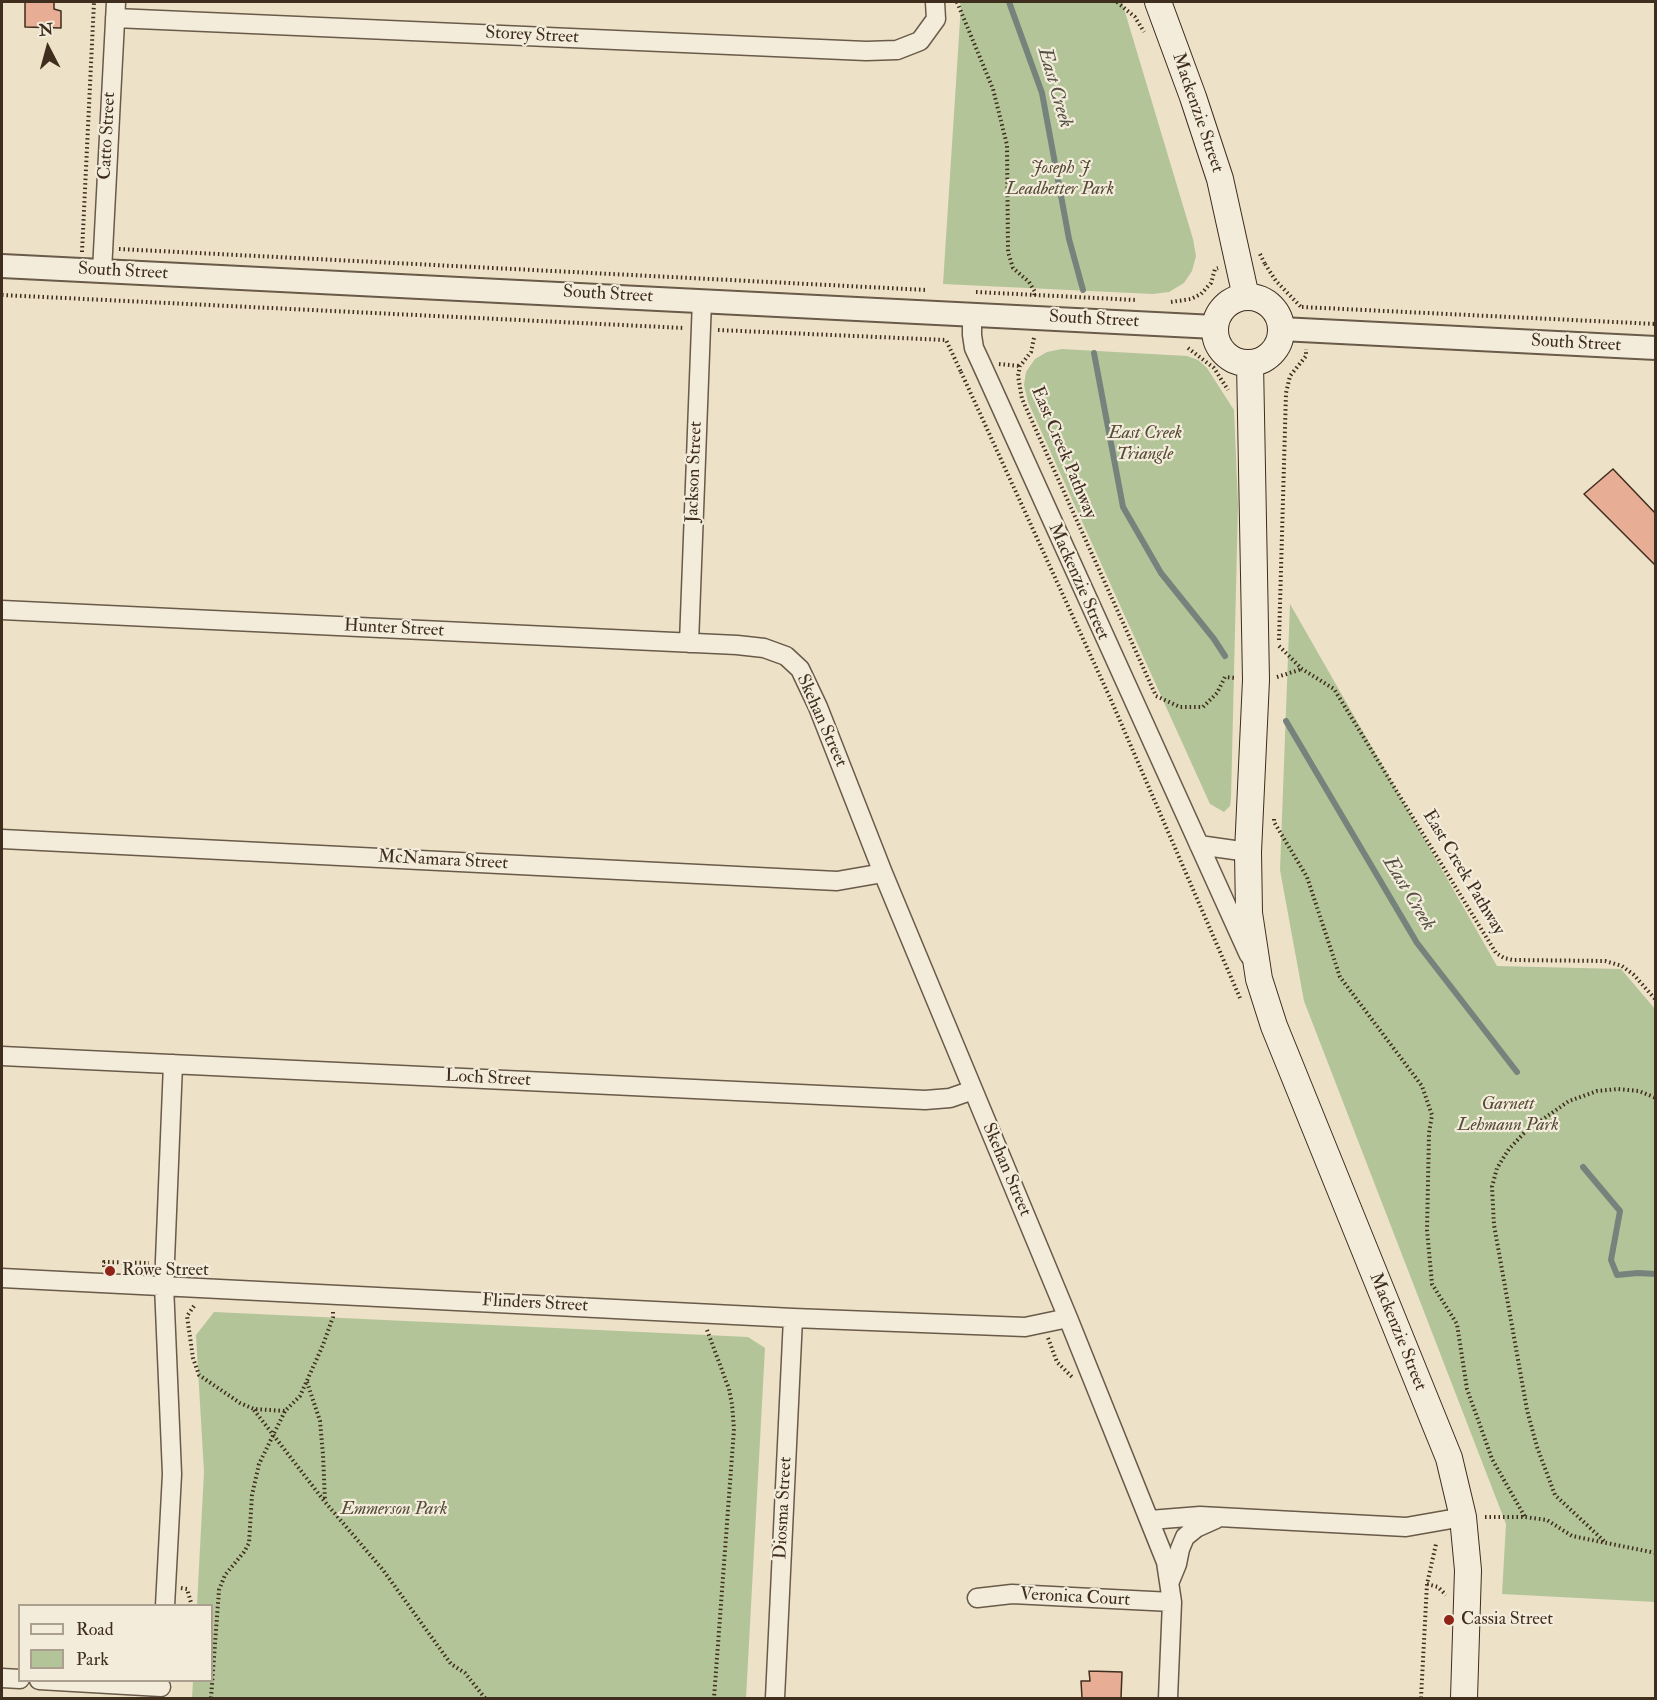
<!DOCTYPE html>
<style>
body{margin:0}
#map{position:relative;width:1657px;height:1700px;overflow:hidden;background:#ede1c8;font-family:"IM FELL Double Pica",serif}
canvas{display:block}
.frame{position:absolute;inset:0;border:3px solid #3f2d1d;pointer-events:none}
.legend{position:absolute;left:18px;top:1604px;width:195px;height:78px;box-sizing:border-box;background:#f3ecdb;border:2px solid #aba08f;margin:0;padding:8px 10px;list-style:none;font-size:18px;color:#3f2d1d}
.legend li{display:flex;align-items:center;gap:12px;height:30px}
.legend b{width:30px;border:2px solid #aba08f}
.north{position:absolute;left:18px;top:18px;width:60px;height:60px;-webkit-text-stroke:4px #f3ecdb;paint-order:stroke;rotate:354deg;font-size:16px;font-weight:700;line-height:24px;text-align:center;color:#3f2d1d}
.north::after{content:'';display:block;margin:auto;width:21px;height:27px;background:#3f2d1d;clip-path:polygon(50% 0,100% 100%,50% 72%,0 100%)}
</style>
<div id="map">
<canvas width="1657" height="1700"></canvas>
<div class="frame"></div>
<ul class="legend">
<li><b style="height:8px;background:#f3ecdb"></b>Road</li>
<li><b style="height:16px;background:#b3c499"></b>Park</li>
</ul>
<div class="north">N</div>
</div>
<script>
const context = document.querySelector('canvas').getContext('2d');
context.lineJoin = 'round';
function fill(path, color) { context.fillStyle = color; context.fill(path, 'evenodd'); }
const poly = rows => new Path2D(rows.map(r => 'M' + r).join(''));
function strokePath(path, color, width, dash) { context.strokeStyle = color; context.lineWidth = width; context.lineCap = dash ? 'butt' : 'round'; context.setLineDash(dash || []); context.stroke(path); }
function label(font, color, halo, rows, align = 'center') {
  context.font = font + ' "IM FELL Double Pica",serif'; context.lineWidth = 4.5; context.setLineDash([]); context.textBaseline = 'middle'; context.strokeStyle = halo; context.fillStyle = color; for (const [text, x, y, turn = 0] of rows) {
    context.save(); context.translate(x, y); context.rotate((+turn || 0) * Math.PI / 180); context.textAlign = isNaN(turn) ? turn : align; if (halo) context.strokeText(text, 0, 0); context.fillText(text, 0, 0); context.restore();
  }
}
fill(poly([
 [959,2,1122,2,1193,239,1196,256,1192,271,1184,283,1169,292,1153,294,943,284,961,5],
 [1062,349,1187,356,1198,360,1207,368,1234,410,1238,505,1231,798,1230,806,1224,812,1210,804,1205,793,1028,402,1024,385,1026,372,1035,359,1047,352],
 [1290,604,1497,966,1621,969,1655,1009,1655,1602,1502,1594,1506,1524,1304,1001,1280,870],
 [214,1312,748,1337,765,1348,746,1698,192,1698,193,1681,212,1680,212,1606,197,1605,204,1472,196,1335]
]), '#b3c499');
strokePath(poly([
 [1009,2,1042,93,1069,239,1083,290],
 [1094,353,1123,507,1161,573,1214,639,1225,656],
 [1286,721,1417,943,1517,1072],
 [1583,1167,1620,1211,1611,1260,1617,1275,1638,1273,1656,1274]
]), '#76837c', 6);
const building = poly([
 [25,2,54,2,54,9,61,11,61,28,25,27,25,2],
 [1613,469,1656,514,1656,566,1584,494,1613,469],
 [1089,1671,1122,1672,1121,1698,1082,1698,1081,1681,1090,1681,1089,1671]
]);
fill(building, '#e7ad95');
strokePath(building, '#3f2d1d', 1.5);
const minor = poly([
 [115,18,866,51,897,50,920,41,936,19,935,2],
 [102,271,116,2],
 [972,314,972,335,974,348,981,363,1249,955],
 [2,610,737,645,764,648,786,656,800,669,818,707,883,873,1068,1318,1166,1562,1172,1602,1168,1698],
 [689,643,702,300],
 [2,839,837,881,883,873],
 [1199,845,1248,852],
 [2,1056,925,1100,950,1098,973,1090],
 [2,1278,793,1318,1025,1327,1068,1318],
 [1150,1520,1200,1516,1406,1527,1463,1517],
 [1170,1581,1177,1564,1180,1549,1185,1537,1196,1528,1216,1519],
 [977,1598,1012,1594,1172,1602],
 [165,1606,172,1474,164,1285,173,1064],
 [2,1678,20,1679],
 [39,1680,161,1687],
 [775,1698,793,1318]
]);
const tertiary = poly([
 [2,266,1215,327],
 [1281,329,1656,348]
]);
const secondary = poly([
 [1158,2,1193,97,1220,179,1246,297],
 '1215 330a33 33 0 1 1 66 0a33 33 0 1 1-66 0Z',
 [1250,363,1256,680,1248,852,1249,913,1259,979,1274,1026,1449,1458,1463,1517,1468,1570,1464,1698]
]);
strokePath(minor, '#6a5a48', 21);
strokePath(tertiary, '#6a5a48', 26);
strokePath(secondary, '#3f2d1d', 28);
strokePath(poly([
 [957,2,993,89,1007,145,1008,252,1013,268,1029,282,1035,292,1034,297],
 [1117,2,1135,17,1144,32],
 [119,249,927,290],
 [82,252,94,2],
 [1260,254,1265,264],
 [1265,264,1276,281,1302,308],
 [976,292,1136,300],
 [2,295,684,328],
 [1171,302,1191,299,1201,294,1211,283,1215,269,1218,268],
 [1302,307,1656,324],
 [718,330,946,340,961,372],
 [1034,338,1031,352,1020,366,1018,376,1022,399,1156,696,1180,707,1203,707,1217,693,1225,677,1236,678],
 [1188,348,1214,368,1228,390],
 [999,364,1020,366],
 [961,372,1111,700,1240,998],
 [1279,640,1286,393,1290,376,1306,356,1306,349],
 [1279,646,1302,669,1334,689,1496,953,1504,958,1513,960,1605,961,1622,966,1634,975,1656,1000],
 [1277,677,1302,669],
 [1274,819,1274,822,1307,877,1340,977,1422,1086,1432,1115,1429,1133,1427,1230,1432,1284,1457,1324,1467,1389,1492,1459,1525,1517],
 [104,1267,104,1262,149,1263],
 [194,1306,187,1316,193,1358,199,1375,240,1403,254,1409,285,1411,300,1396,323,1345,333,1317,333,1310],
 [707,1330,729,1389,732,1404,734,1429,714,1698],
 [1048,1338,1057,1362,1072,1377],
 [307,1382,320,1421,323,1455,325,1501],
 [254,1410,325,1502,383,1570,451,1664,465,1673,485,1698],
 [1485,1517,1525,1517,1547,1520,1572,1536,1656,1553],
 [1604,1541,1555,1495,1537,1447,1527,1410,1494,1225,1492,1187,1497,1168,1509,1149,1526,1131,1569,1101,1597,1091,1618,1089,1639,1091,1656,1098],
 [1427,1584,1438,1587,1446,1595],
 [181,1588,187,1589,192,1606],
 [211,1698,219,1590,225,1575,244,1552,249,1543,252,1495,259,1464,285,1411],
 [1421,1698,1427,1584,1436,1544]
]), '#3f2d1d', 4, [1.5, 3]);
strokePath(minor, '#f3ecdb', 18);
strokePath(tertiary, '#f3ecdb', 22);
strokePath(secondary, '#f3ecdb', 26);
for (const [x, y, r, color] of [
 [110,1271,6,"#8f2418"],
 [1449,1620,6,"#8f2418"]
]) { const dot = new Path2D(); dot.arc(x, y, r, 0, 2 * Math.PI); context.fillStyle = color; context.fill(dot); strokePath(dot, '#f3ecdb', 2); }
label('18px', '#3f2d1d', '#f3ecdb', [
 ["Storey Street",532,36,3],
 ["Mackenzie Street",1197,113,71],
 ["Catto Street",108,136,-87],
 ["South Street",123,272,3],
 ["South Street",608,295,3],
 ["South Street",1094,320,3],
 ["South Street",1576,344,3],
 ["East Creek Pathway",1063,453,67],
 ["Jackson Street",695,472,-88],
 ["Mackenzie Street",1078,582,66],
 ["Hunter Street",394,629,3],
 ["Skehan Street",821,721,66],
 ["McNamara Street",443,861,3],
 ["East Creek Pathway",1463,873,59],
 ["Loch Street",488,1079,3],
 ["Skehan Street",1006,1170,67],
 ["Flinders Street",535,1304,3],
 ["Mackenzie Street",1397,1332,68],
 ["Diosma Street",784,1508,-87],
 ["Veronica Court",1075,1598,3]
]);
label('italic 18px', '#564b36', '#f3ecdb', [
 ["Joseph J",1060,169],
 ["Leadbetter Park",1060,190],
 ["East Creek",1145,434],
 ["Triangle",1145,455],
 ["Garnett",1508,1105],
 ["Lehmann Park",1508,1126],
 ["Emmerson Park",394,1510]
]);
label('18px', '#3f2d1d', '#f3ecdb', [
 ["Rowe Street",122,1271],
 ["Cassia Street",1461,1620]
], 'left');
label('italic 20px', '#565145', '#f3ecdb', [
 ["East Creek",1054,88,74],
 ["East Creek",1408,894,59]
]);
</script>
